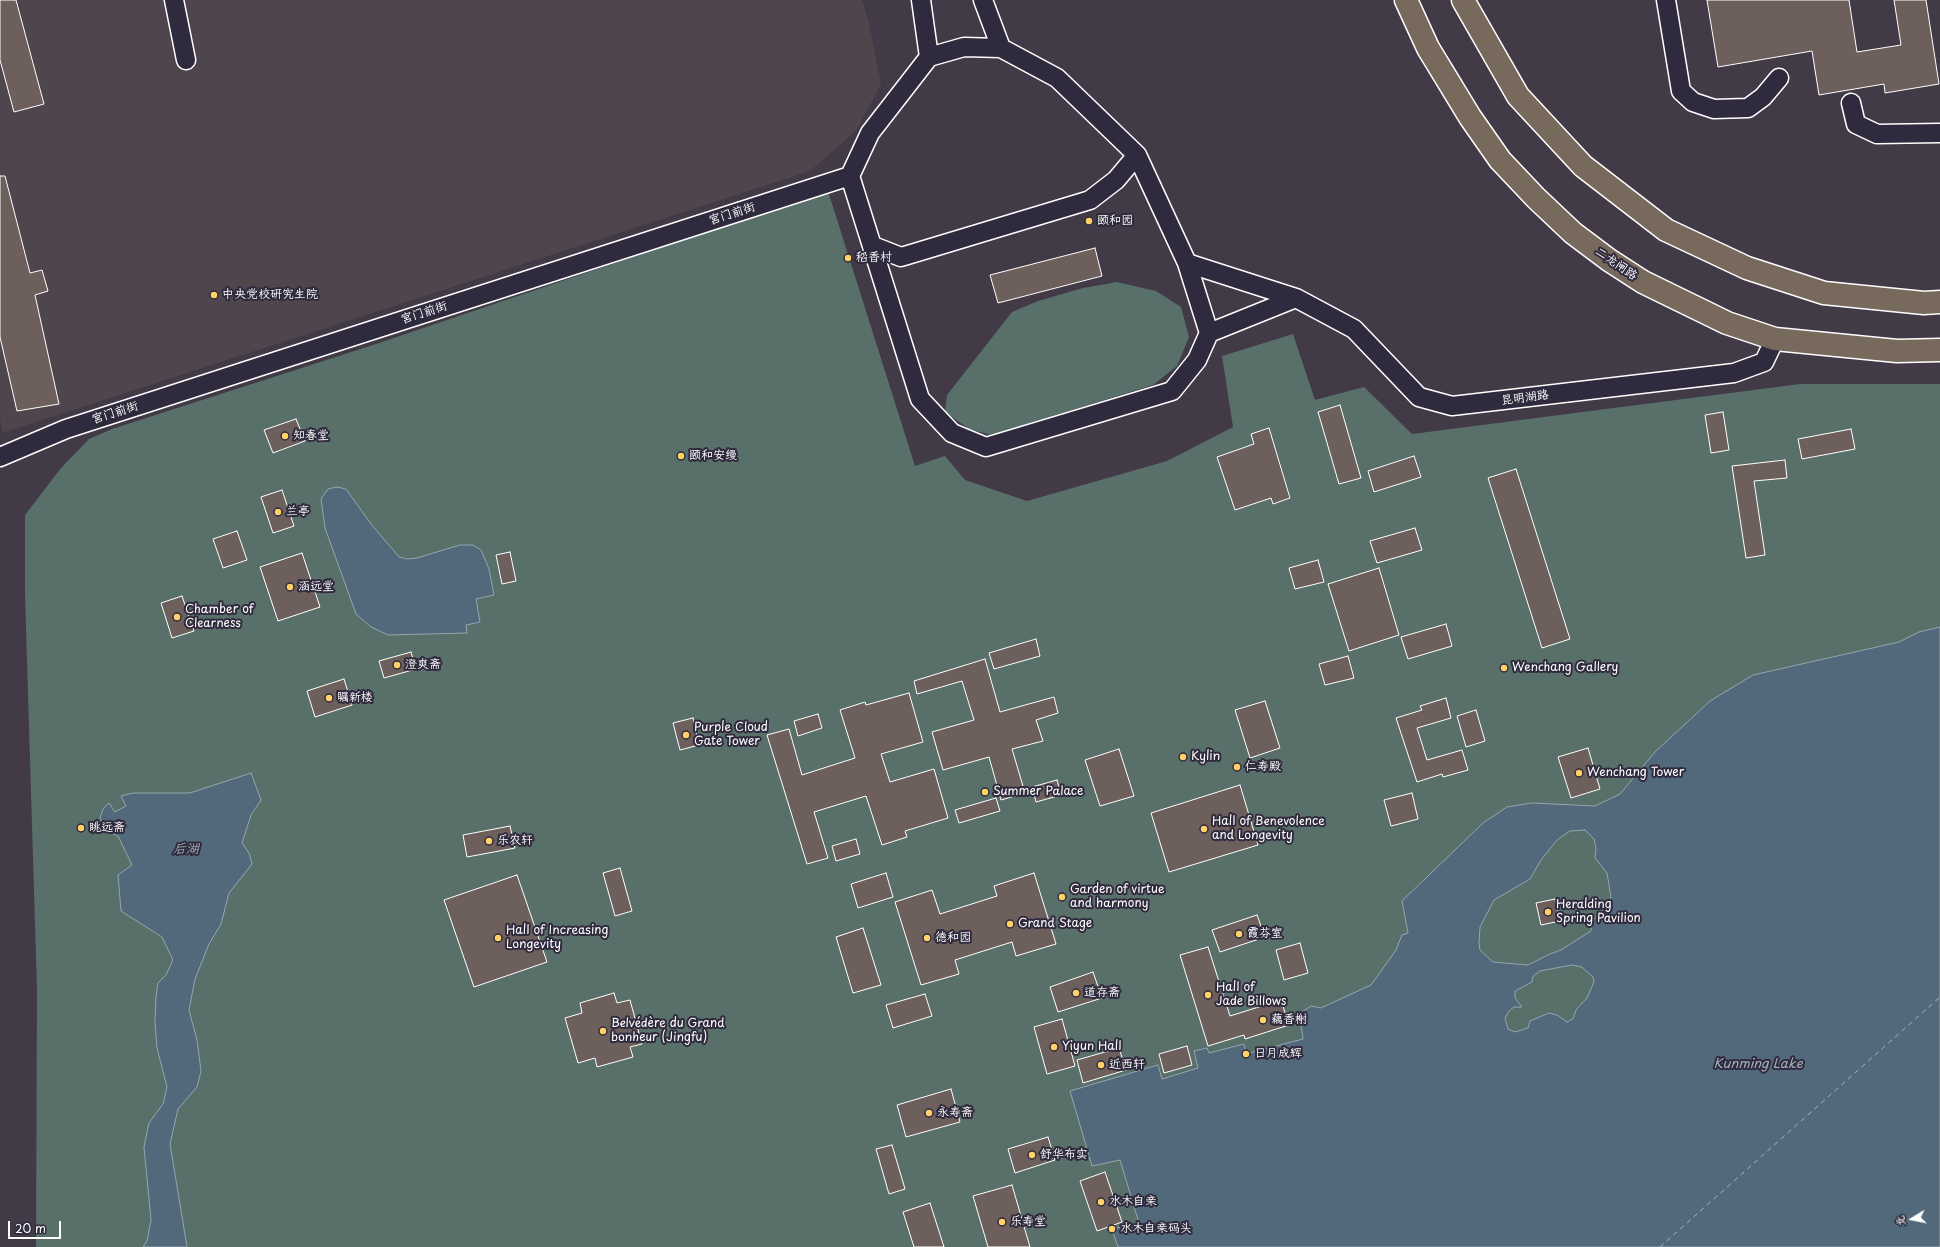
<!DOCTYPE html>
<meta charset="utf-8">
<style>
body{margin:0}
#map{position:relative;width:1940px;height:1247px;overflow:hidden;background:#423a46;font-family:"Playpen Sans","LXGW WenKai TC",sans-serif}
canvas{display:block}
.north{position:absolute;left:1892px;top:1199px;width:40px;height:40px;-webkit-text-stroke:3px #2f2a3d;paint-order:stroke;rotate:260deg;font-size:11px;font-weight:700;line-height:16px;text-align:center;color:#fff}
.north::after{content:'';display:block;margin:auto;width:14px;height:18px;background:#fff;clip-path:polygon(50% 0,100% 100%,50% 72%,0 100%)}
.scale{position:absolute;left:8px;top:1221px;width:53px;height:18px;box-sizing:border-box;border:2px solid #fff;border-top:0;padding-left:5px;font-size:12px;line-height:14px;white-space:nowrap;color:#fff;-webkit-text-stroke:3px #2f2a3d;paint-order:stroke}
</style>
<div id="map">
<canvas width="1940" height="1247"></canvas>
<div class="north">北</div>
<div class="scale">20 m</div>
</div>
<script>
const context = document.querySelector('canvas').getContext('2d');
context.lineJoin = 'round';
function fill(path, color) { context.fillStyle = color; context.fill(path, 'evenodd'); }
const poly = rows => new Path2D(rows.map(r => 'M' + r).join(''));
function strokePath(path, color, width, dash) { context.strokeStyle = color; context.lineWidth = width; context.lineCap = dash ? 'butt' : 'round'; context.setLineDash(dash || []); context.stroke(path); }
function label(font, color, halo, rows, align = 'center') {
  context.font = font + ' "Playpen Sans","LXGW WenKai TC",sans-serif'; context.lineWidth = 4; context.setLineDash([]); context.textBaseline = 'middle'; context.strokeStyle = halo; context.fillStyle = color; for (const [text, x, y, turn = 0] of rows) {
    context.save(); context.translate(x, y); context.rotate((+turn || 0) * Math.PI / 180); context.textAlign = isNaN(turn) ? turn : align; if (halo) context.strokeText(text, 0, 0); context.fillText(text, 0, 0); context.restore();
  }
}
fill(poly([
 [0,0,862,0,869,23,881,84,856,131,810,171,2,433,0,418]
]), '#4f454d');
fill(poly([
 [828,191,915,466,945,456,965,480,1027,501,1167,461,1233,427,1222,356,1293,334,1315,400,1364,387,1412,434,1800,384,1940,384,1940,1247,36,1247,37,990,25,595,25,515,61,468,89,439,112,429,376,344],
 [1117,282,1156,291,1181,307,1189,337,1177,366,1153,385,991,435,969,429,945,412,947,395,1012,312,1038,301,1083,288]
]), '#596f69');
const water = poly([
 [337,487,346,489,371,524,399,557,407,559,417,558,460,545,473,545,481,550,489,569,494,595,476,599,480,622,466,625,467,633,388,635,371,627,356,614,325,528,321,499,328,489,337,487],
 [1940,627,1940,1247,1118,1247,1112,1229,1139,1223,1120,1160,1092,1166,1070,1091,1158,1065,1162,1079,1198,1068,1194,1051,1207,1048,1209,1053,1244,1044,1246,1054,1303,1039,1301,1024,1302,1012,1311,1006,1321,1008,1371,985,1396,950,1402,935,1408,933,1402,901,1483,823,1507,807,1532,803,1595,806,1620,794,1655,752,1710,701,1753,675,1899,642,1919,632,1940,627],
 [1585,830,1594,839,1596,848,1595,858,1607,873,1611,897,1602,912,1592,921,1591,931,1561,950,1550,954,1528,965,1493,962,1480,950,1479,943,1480,927,1494,900,1530,879,1541,860,1557,840,1570,831,1585,830],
 [1572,965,1582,967,1593,977,1594,982,1587,998,1576,1010,1573,1019,1567,1022,1557,1015,1549,1013,1530,1021,1528,1028,1515,1032,1508,1029,1505,1018,1509,1011,1514,1007,1522,1007,1515,998,1515,991,1532,982,1533,976,1540,971,1572,965],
 [251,773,261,800,251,815,242,843,249,853,252,864,229,893,221,924,209,944,195,979,189,1010,197,1040,201,1071,197,1087,178,1109,170,1144,187,1247,143,1247,147,1241,151,1220,144,1147,149,1123,163,1104,167,1087,157,1048,155,1021,156,997,158,983,166,975,173,960,162,937,121,911,118,875,132,865,118,836,109,832,100,818,103,809,109,803,115,812,126,806,121,796,133,793,190,793,251,773]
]);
fill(water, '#51697b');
strokePath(water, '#97a5b0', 1);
strokePath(poly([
 [1660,1247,1940,997]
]), '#a8b4bd', 1, [5, 4]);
const building = poly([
 [0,0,16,0,44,104,14,112,0,60,0,0],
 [1707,0,1849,0,1857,52,1901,45,1894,0,1926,0,1939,84,1885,93,1884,84,1819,95,1812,51,1718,67,1707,0],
 [0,176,5,176,30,273,42,270,48,291,35,295,59,404,17,411,0,337,0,176],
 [1095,248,1102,276,998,303,990,275,1095,248],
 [1340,405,1361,478,1339,484,1318,412,1340,405],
 [1723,412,1729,450,1711,453,1705,415,1723,412],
 [296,419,305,441,273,453,264,430,296,419],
 [1269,428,1290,498,1273,504,1271,498,1235,510,1217,457,1254,444,1251,434,1269,428],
 [1851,429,1855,449,1802,459,1798,439,1851,429],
 [1414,456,1421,477,1374,492,1368,471,1414,456],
 [1785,460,1787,478,1754,481,1765,555,1746,558,1732,466,1785,460],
 [1516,469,1570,639,1542,648,1488,478,1516,469],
 [282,490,294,526,273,533,261,497,282,490],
 [1415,528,1422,550,1377,563,1370,541,1415,528],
 [237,531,247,560,223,568,213,539,237,531],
 [510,552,516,581,502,584,496,555,510,552],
 [302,553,320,607,278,621,260,567,302,553],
 [1318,560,1324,582,1295,589,1289,568,1318,560],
 [1379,568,1399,635,1349,651,1328,584,1379,568],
 [182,596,194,631,172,638,161,603,182,596],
 [1446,624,1452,646,1408,659,1401,637,1446,624],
 [1036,639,1040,656,994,669,989,653,1036,639],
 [411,652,416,669,384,678,379,661,411,652],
 [1348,656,1354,678,1325,685,1319,664,1348,656],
 [985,659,1000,712,1054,697,1058,713,1036,720,1043,741,1012,749,1025,793,1001,800,989,757,943,770,932,732,974,720,962,681,917,694,914,681,985,659],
 [344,679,352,705,315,717,307,691,344,679],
 [909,693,923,742,881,754,890,782,934,769,948,818,905,831,907,837,882,845,866,796,814,812,828,858,807,864,767,735,789,729,802,775,855,758,840,710,865,702,866,705,909,693],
 [1446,698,1451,718,1417,728,1427,760,1462,750,1468,770,1443,777,1442,774,1417,782,1396,718,1422,710,1420,706,1446,698],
 [1265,701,1280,748,1250,758,1235,710,1265,701],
 [1476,710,1485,741,1466,747,1457,716,1476,710],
 [818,714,822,728,798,736,794,721,818,714],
 [693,718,699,745,680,750,673,723,693,718],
 [1588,748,1600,789,1571,798,1558,757,1588,748],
 [1119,749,1134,796,1100,806,1085,760,1119,749],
 [1057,780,1061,795,1036,802,1032,787,1057,780],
 [1240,785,1258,845,1169,872,1151,813,1240,785],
 [1412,793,1418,819,1391,826,1384,800,1412,793],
 [996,798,1000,811,959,823,955,810,996,798],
 [510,826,515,848,467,857,463,835,510,826],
 [856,839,860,854,836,861,832,846,856,839],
 [620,868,632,911,615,916,603,873,620,868],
 [886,873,893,897,858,908,851,884,886,873],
 [1034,873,1056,944,1016,956,1012,942,955,960,959,974,921,985,895,902,932,890,940,914,997,896,994,886,1034,873],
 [517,875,547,962,474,987,444,900,517,875],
 [1555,899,1560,921,1541,925,1536,903,1555,899],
 [1257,915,1265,937,1220,952,1212,930,1257,915],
 [863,928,881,985,853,993,836,937,863,928],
 [1300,943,1308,973,1284,980,1276,950,1300,943],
 [1208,947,1230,1016,1281,1000,1289,1025,1245,1039,1244,1035,1208,1046,1180,955,1208,947],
 [1093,972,1102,998,1058,1012,1050,987,1093,972],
 [614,993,617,1003,630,1000,642,1044,630,1047,633,1057,597,1067,595,1058,578,1063,565,1018,582,1013,580,1003,614,993],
 [925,994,932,1016,893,1028,886,1005,925,994],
 [1062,1019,1075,1066,1047,1074,1034,1027,1062,1019],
 [1187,1046,1192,1065,1164,1073,1159,1054,1187,1046],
 [1119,1048,1126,1070,1083,1083,1077,1060,1119,1048],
 [951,1089,960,1122,906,1137,897,1105,951,1089],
 [1048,1137,1055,1160,1015,1173,1008,1149,1048,1137],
 [892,1145,905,1189,889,1194,876,1149,892,1145],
 [1105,1172,1122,1222,1097,1231,1080,1181,1105,1172],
 [1012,1185,1030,1247,988,1247,973,1196,1012,1185],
 [930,1203,944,1247,914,1247,903,1212,930,1203]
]);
fill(building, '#6d605c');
strokePath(building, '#fff', 1);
const minor = poly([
 [174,0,186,60],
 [921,0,929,57],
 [983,0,1001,48],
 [1666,0,1681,91,1693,102,1714,109,1748,108,1763,97,1779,78],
 [964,47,1001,48,1057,78,1137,155,1187,263,1209,333,1197,360,1172,391,986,447,952,433,920,399,850,176,870,133,929,57,964,47],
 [1851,103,1856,124,1877,134,1940,133],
 [873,246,901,257,1090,200,1116,180,1137,155],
 [1187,263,1296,298,1354,329,1419,397,1452,406,1734,373,1764,362,1775,339],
 [1209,333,1296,298],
 [0,457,66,429,850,176]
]);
const major = poly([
 [1406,0,1428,48,1470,117,1500,160,1536,198,1573,233,1609,260,1643,282,1727,323,1775,339,1897,351,1940,350],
 [1463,0,1518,96,1583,166,1666,230,1747,268,1824,293,1924,303,1940,302]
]);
strokePath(minor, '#fff', 21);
strokePath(major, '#fff', 25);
strokePath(minor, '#2f2a3d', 18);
strokePath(major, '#77695c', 22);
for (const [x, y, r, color] of [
 [1089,221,4,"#ffd166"],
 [848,258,4,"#ffd166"],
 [214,295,4,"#ffd166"],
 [285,436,4,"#ffd166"],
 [681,456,4,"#ffd166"],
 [278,512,4,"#ffd166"],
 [290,587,4,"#ffd166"],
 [177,617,4,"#ffd166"],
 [397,665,4,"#ffd166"],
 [1504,668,4,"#ffd166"],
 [329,698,4,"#ffd166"],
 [686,735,4,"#ffd166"],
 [1183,757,4,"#ffd166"],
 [1237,767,4,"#ffd166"],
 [1579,773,4,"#ffd166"],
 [985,792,4,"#ffd166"],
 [81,828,4,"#ffd166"],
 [1204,829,4,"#ffd166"],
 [489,841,4,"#ffd166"],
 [1062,897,4,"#ffd166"],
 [1548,912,4,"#ffd166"],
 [1010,924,4,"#ffd166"],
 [1239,934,4,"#ffd166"],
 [498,938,4,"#ffd166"],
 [927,938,4,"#ffd166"],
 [1076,993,4,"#ffd166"],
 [1208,995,4,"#ffd166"],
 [1263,1020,4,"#ffd166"],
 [603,1031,4,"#ffd166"],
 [1054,1047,4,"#ffd166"],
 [1246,1054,4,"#ffd166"],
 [1101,1065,4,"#ffd166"],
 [929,1113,4,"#ffd166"],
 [1032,1155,4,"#ffd166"],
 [1101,1202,4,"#ffd166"],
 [1002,1222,4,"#ffd166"],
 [1112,1229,4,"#ffd166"]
]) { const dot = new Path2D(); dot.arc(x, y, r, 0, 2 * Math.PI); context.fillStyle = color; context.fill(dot); strokePath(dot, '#2f2a3d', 1.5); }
label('12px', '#fff', '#2f2a3d', [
 ["宫门前街",732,214,-18],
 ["二龙闸路",1616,264,34],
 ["宫门前街",424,313,-18],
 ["昆明湖路",1525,398,-7],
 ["宫门前街",115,413,-18]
]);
label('12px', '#fff', '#2f2a3d', [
 ["颐和园",1097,221],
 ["稻香村",856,258],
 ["中央党校研究生院",222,295],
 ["知春堂",293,436],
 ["颐和安缦",689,456],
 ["兰亭",286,512],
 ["涵远堂",298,587],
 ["Chamber of",185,610],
 ["Clearness",185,624],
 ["澄爽斋",405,665],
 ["Wenchang Gallery",1512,668],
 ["瞩新楼",337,698],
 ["Purple Cloud",694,728],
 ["Gate Tower",694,742],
 ["Kylin",1191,757],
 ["仁寿殿",1245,767],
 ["Wenchang Tower",1587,773],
 ["Summer Palace",993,792],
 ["Hall of Benevolence",1212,822],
 ["and Longevity",1212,836],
 ["眺远斋",89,828],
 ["乐农轩",497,841],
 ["Garden of virtue",1070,890],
 ["and harmony",1070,904],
 ["Heralding",1556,905],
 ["Spring Pavilion",1556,919],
 ["Grand Stage",1018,924],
 ["Hall of Increasing",506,931],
 ["Longevity",506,945],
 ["霞芬室",1247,934],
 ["德和园",935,938],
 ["Hall of",1216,988],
 ["Jade Billows",1216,1002],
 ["道存斋",1084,993],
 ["藕香榭",1271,1020],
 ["Belvédère du Grand",611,1024],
 ["bonheur (Jingfu)",611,1038],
 ["Yiyun Hall",1062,1047],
 ["日月成辉",1254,1054],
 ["近西轩",1109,1065],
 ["永寿斋",937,1113],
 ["舒华布实",1040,1155],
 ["水木自亲",1109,1202],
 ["乐寿堂",1010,1222],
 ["水木自亲码头",1120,1229]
], 'left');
label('italic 13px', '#a8b4bd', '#2f2a3d', [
 ["后湖",186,849],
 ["Kunming Lake",1758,1064]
]);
</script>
